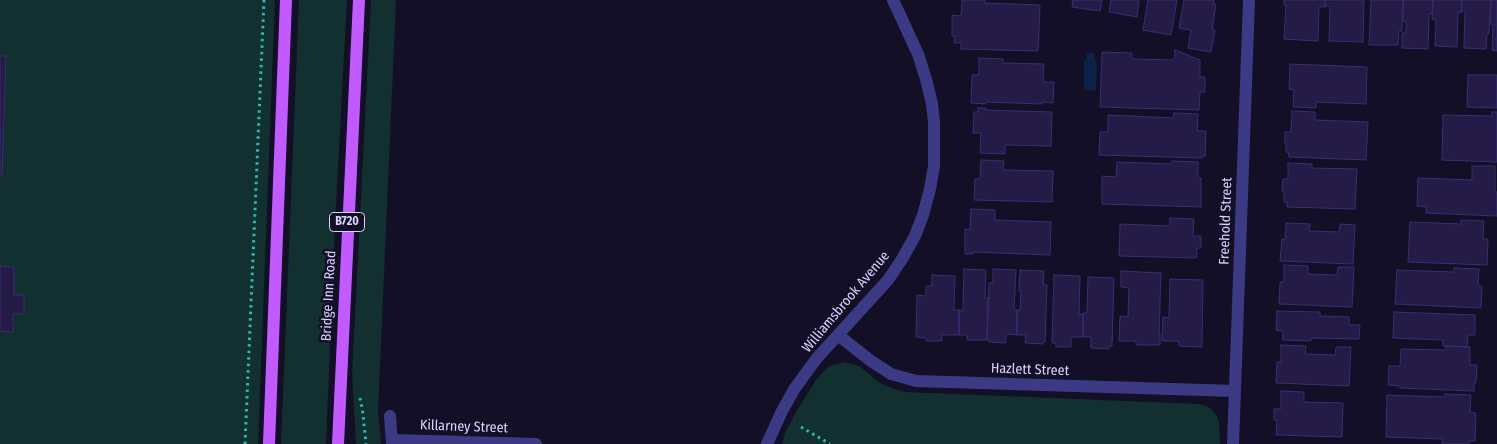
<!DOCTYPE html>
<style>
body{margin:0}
canvas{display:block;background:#130f26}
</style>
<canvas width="1497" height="444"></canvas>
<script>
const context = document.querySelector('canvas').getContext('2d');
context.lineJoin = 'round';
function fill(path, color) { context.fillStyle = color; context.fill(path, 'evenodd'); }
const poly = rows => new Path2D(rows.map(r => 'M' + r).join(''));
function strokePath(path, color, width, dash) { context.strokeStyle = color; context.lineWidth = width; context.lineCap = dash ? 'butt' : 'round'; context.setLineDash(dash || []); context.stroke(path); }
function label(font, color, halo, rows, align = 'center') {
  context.font = font + ' "Fira Sans Condensed",sans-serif'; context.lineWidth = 5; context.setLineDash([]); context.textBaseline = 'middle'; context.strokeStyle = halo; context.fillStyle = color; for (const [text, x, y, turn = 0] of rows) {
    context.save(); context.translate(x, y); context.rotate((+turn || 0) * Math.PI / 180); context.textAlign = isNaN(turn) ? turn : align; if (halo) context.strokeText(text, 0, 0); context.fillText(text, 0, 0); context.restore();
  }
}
fill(poly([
 [0,0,275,0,258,444,0,444],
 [299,0,347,0,335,223,326,444,281,444],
 [371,0,396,0,378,411,381,444,356,444,352,375],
 [845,362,859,366,880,383,892,388,905,392,1199,404,1206,406,1212,410,1216,415,1219,422,1220,444,782,444,785,433,795,414,816,380,829,366]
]), '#12302f');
fill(poly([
 [1087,53,1095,53,1095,61,1097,62,1096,91,1084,90,1084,61,1086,61]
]), '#0c2248');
const building = poly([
 [962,0,985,0,985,3,1040,5,1038,51,961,49,961,43,954,43,955,36,952,36,952,15,961,16,962,0],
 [1073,0,1102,0,1100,11,1072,7,1073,0],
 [1111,0,1139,0,1137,17,1109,12,1111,0],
 [1148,0,1177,0,1171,35,1143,30,1148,0],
 [1184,0,1214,0,1213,4,1216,4,1212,30,1215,30,1211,52,1188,48,1191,30,1179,28,1184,0],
 [1284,0,1325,0,1325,7,1319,7,1318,41,1284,39,1286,5,1284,5,1284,0],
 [1325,0,1364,0,1363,42,1329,41,1330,6,1325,6,1325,0],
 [1371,0,1403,0,1402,31,1399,31,1398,45,1369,45,1371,0],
 [1403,0,1433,0,1432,14,1429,14,1428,49,1402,48,1402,33,1406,33,1406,22,1403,21,1403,0],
 [1433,0,1462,0,1461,13,1458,12,1457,47,1435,46,1436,20,1432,19,1433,0],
 [1462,0,1491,0,1489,34,1487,34,1486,49,1464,48,1465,11,1461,11,1462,0],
 [1491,0,1497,0,1497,51,1492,50,1493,24,1490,24,1491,0],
 [1175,50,1200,60,1200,77,1205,77,1205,92,1200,92,1199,110,1100,107,1102,52,1132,53,1132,59,1174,60,1175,50],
 [0,56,6,56,2,176,0,175,0,56],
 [979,58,1003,59,1003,63,1044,64,1043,82,1054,82,1053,103,1042,102,1042,104,986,102,986,104,971,103,972,75,979,75,979,58],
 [1290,64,1367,67,1366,104,1316,102,1316,108,1293,107,1294,90,1289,89,1290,64],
 [1468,75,1497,75,1497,108,1467,107,1468,75],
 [978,108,986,108,985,110,1052,112,1051,146,1005,145,1005,154,980,153,981,133,973,133,974,112,978,112,978,108],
 [1292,111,1315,112,1315,120,1368,122,1366,160,1289,157,1288,152,1286,152,1286,144,1285,144,1285,132,1291,132,1292,111],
 [1492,112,1497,112,1497,162,1442,160,1443,115,1492,116,1492,112],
 [1174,113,1198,114,1197,131,1206,131,1205,156,1202,156,1202,158,1099,155,1100,132,1108,132,1108,115,1173,118,1174,113],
 [981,160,1004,161,1003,170,1053,171,1052,202,974,200,975,179,980,179,981,160],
 [1172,161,1198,162,1198,178,1201,178,1201,207,1102,204,1102,176,1116,177,1117,162,1172,164,1172,161],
 [1288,163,1312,164,1312,168,1357,169,1355,209,1287,207,1287,202,1284,202,1284,191,1282,191,1283,179,1288,179,1288,163],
 [1472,166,1495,166,1495,192,1497,192,1497,216,1426,213,1426,207,1417,206,1418,178,1472,180,1472,166],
 [971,209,995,210,995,220,1051,222,1050,255,973,252,973,254,965,254,965,229,970,230,971,209],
 [1170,218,1194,219,1193,236,1201,236,1201,248,1197,248,1196,258,1119,256,1120,224,1170,226,1170,218],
 [1461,220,1484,221,1483,239,1488,239,1487,265,1408,262,1410,222,1461,224,1461,220],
 [1286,223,1310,224,1309,231,1339,232,1340,224,1355,225,1353,264,1280,261,1282,239,1285,240,1286,223],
 [1284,265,1308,266,1308,274,1337,275,1338,267,1354,267,1352,307,1279,304,1280,282,1284,282,1284,265],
 [0,266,14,267,14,295,24,295,24,314,13,314,13,332,0,331,0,266],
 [1454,268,1479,269,1478,286,1482,286,1481,308,1395,304,1397,270,1454,272,1454,268],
 [964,269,986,270,985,298,988,298,987,340,967,340,967,335,959,335,959,310,963,311,964,269],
 [993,269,1016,270,1014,310,1017,310,1017,335,1006,334,1006,343,989,342,989,340,987,340,989,283,993,283,993,269],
 [1020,270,1044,271,1043,285,1047,285,1045,342,1043,342,1043,344,1025,343,1026,335,1017,335,1017,310,1020,310,1021,291,1019,291,1020,270],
 [1121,271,1161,273,1159,335,1160,334,1160,345,1136,345,1136,341,1119,341,1120,316,1128,317,1129,288,1121,287,1121,271],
 [932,275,955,276,954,310,959,310,959,335,942,335,942,341,926,341,926,338,916,337,917,295,926,296,926,286,932,286,932,275],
 [1054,275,1080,276,1079,314,1083,314,1083,337,1071,337,1071,347,1056,347,1056,343,1052,343,1054,275],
 [1088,277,1114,278,1112,346,1109,346,1109,349,1091,348,1091,337,1083,337,1083,313,1087,313,1088,277],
 [1170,279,1203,280,1202,347,1179,346,1179,341,1162,341,1163,317,1169,318,1170,279],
 [1277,311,1320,312,1320,316,1349,317,1349,325,1360,325,1359,339,1311,338,1311,341,1283,340,1283,331,1276,330,1277,311],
 [1394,312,1475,315,1475,335,1468,335,1467,347,1443,346,1443,340,1393,338,1394,312],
 [1281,345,1306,346,1305,354,1335,355,1336,347,1351,347,1349,386,1276,383,1277,362,1281,362,1281,345],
 [1446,346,1470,347,1470,365,1477,365,1476,383,1474,383,1474,391,1400,388,1400,386,1388,385,1389,366,1400,366,1401,349,1446,350,1446,346],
 [1281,391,1304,392,1304,402,1343,403,1342,437,1276,435,1277,420,1274,420,1274,409,1281,409,1281,391],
 [1445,394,1471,395,1470,412,1476,413,1475,441,1469,441,1469,444,1442,444,1443,439,1386,437,1387,395,1445,397,1445,394]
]);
fill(building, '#241b47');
strokePath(building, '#3b2d73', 1);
strokePath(poly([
 [360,398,363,414,366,444],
 [801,427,830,444],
 [245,444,264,0]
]), '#2fb8b0', 3, [2.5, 4]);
strokePath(poly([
 [838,335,871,361,891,374,916,381,1235,391],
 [390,416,392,444],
 [392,440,536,444],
 [767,444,782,411,795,388,817,358,888,280,902,259,915,236,923,215,930,189,934,166,934,122,932,104,926,79,918,54,893,0],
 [1233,444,1249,0]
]), '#3d3a85', 12);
strokePath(poly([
 [269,444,286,0],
 [338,444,359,0]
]), '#c25bff', 12);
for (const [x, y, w] of [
 [347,222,35]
]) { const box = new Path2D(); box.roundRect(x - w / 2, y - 9.5, w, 19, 4); context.fillStyle = '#130f26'; context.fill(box); strokePath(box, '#d9d4ff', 1); }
label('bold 12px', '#d9d4ff', null, [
 ["B720",347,222]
]);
label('14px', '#d9d4ff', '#130f26', [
 ["Freehold Street",1226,221,-88],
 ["Bridge Inn Road",329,296,-87],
 ["Williamsbrook Avenue",846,302,-50],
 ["Hazlett Street",1030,370,2],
 ["Killarney Street",464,427,2]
]);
</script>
